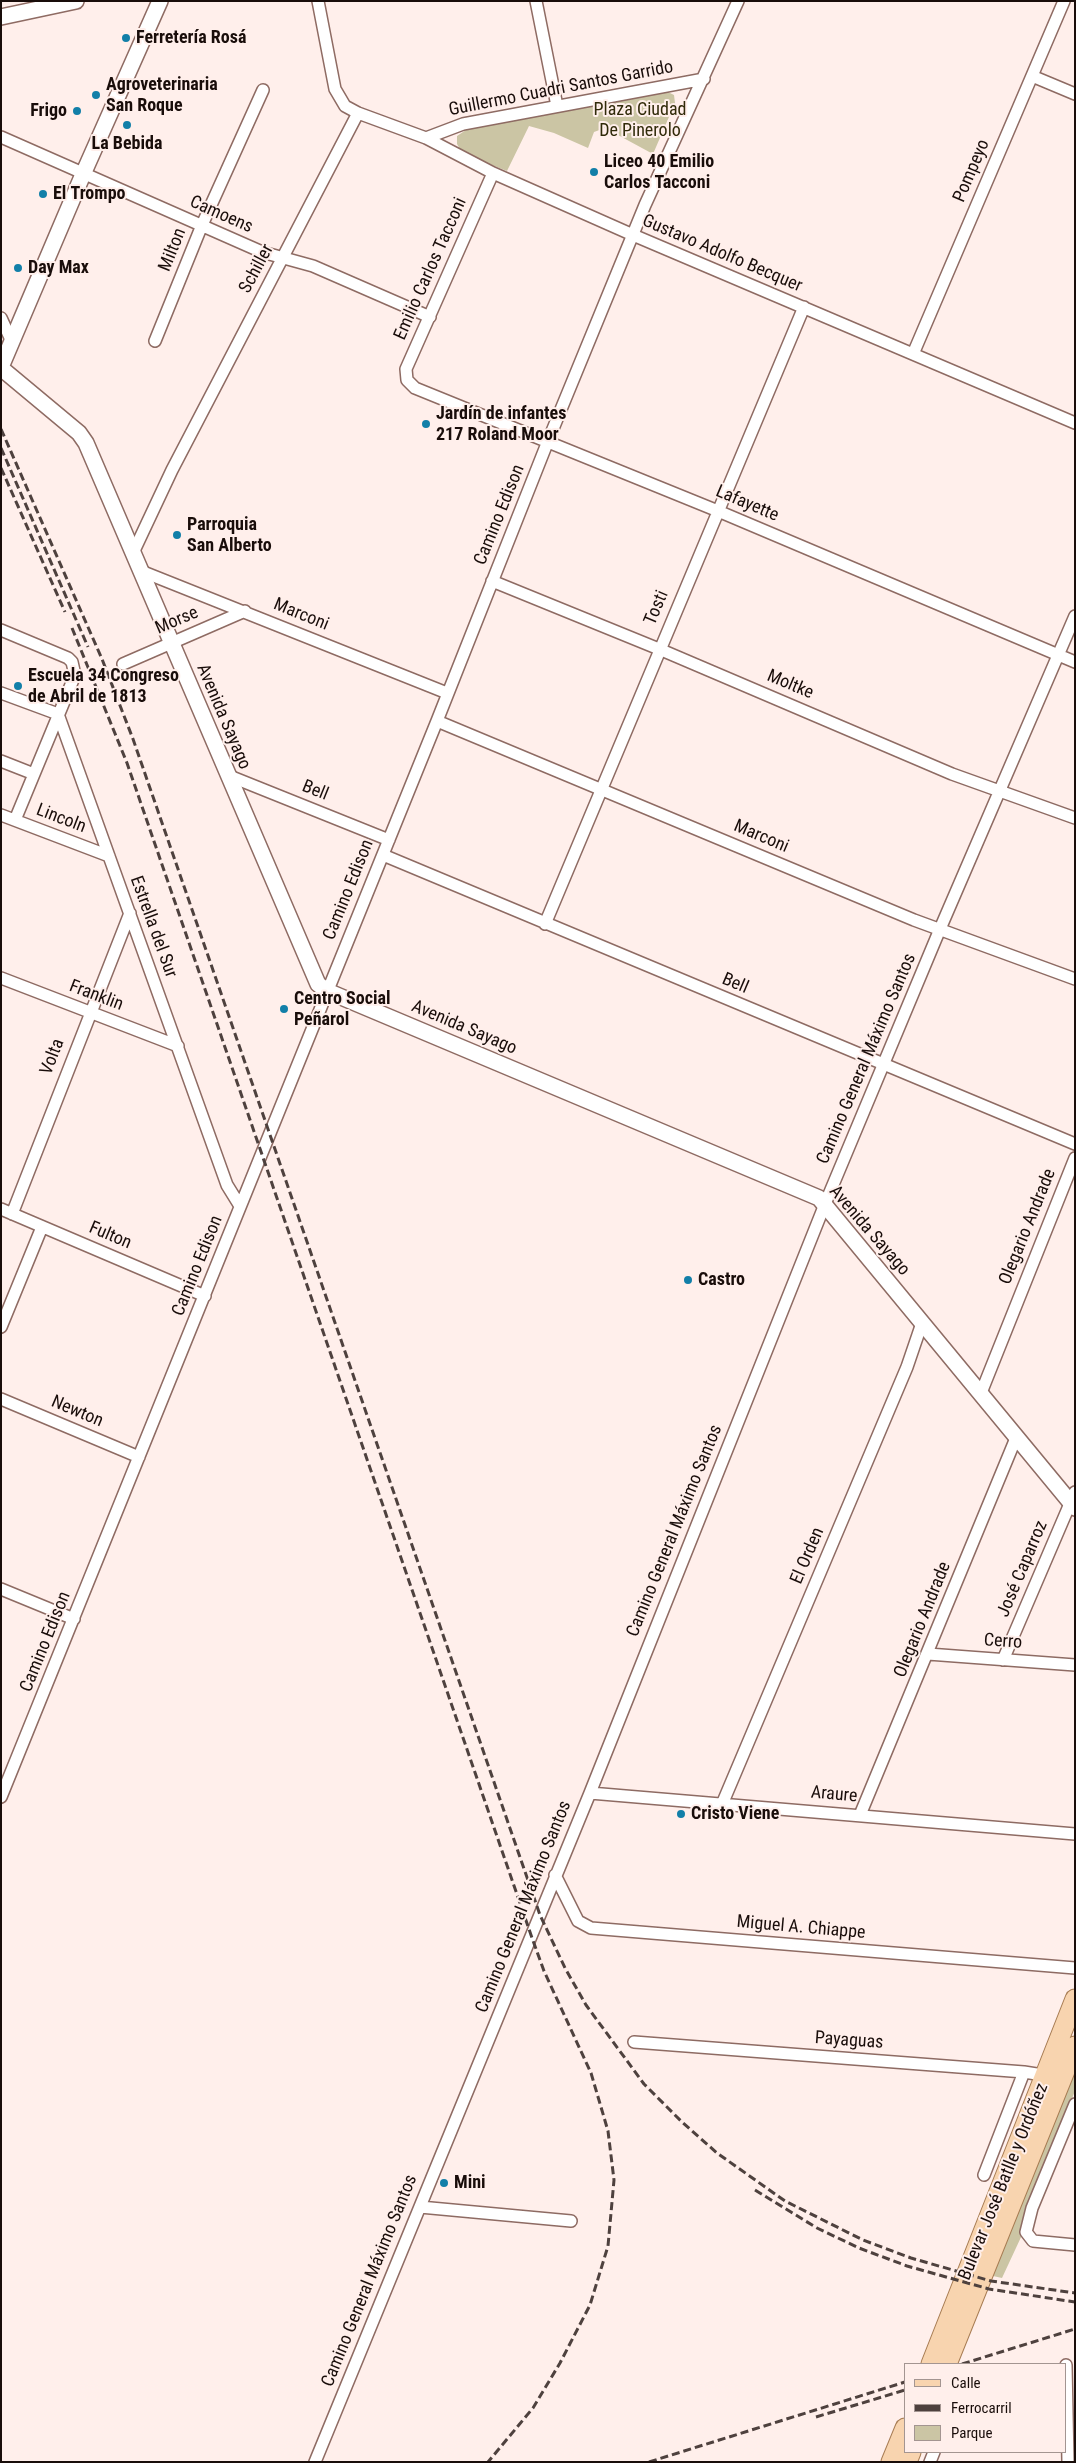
<!DOCTYPE html>
<meta charset="utf-8">
<style>
body{margin:0}
#map{position:relative;width:1076px;height:2463px;overflow:hidden;background:#ffefeb;font-family:"Roboto Condensed",sans-serif}
canvas{display:block}
.frame{position:absolute;inset:0;border:2px solid #190d0a;pointer-events:none}
.legend{position:absolute;left:904px;top:2363px;width:162px;height:90px;box-sizing:border-box;background:#ffefeb;border:1px solid #a39591;margin:0;padding:6px 9px;list-style:none;font-size:15px;color:#190d0a}
.legend li{display:flex;align-items:center;gap:10px;height:25px}
.legend b{width:25px;border:1px solid #a39591}
</style>
<div id="map">
<canvas width="1076" height="2463"></canvas>
<div class="frame"></div>
<ul class="legend">
<li><b style="height:6px;background:#f8d4af"></b>Calle</li>
<li><b style="height:6px;background:#4e413e"></b>Ferrocarril</li>
<li><b style="height:14px;background:#cbc5a4"></b>Parque</li>
</ul>
</div>
<script>
const context = document.querySelector('canvas').getContext('2d');
context.lineJoin = 'round';
function fill(path, color) { context.fillStyle = color; context.fill(path, 'evenodd'); }
const poly = rows => new Path2D(rows.map(r => 'M' + r).join(''));
function strokePath(path, color, width, dash) { context.strokeStyle = color; context.lineWidth = width; context.lineCap = dash ? 'butt' : 'round'; context.setLineDash(dash || []); context.stroke(path); }
function label(font, color, halo, rows, align = 'center') {
  context.font = font + ' "Roboto Condensed",sans-serif'; context.lineWidth = 4; context.setLineDash([]); context.textBaseline = 'middle'; context.strokeStyle = halo; context.fillStyle = color; for (const [text, x, y, turn = 0] of rows) {
    context.save(); context.translate(x, y); context.rotate((+turn || 0) * Math.PI / 180); context.textAlign = isNaN(turn) ? turn : align; if (halo) context.strokeText(text, 0, 0); context.fillText(text, 0, 0); context.restore();
  }
}
fill(poly([
 [660,92,668,92,674,95,675,103,653,154,605,128,594,132,588,148,554,133,529,126,507,171,467,155,461,151,457,144,457,136,466,130],
 [1075,2070,1075,2091,1021,2224,1022,2235,1002,2278,993,2276]
]), '#cbc5a4');
const minor = poly([
 [318,1,335,89,345,106,358,113,426,138,493,173,633,235,1075,423],
 [536,1,557,106],
 [1032,76,1075,94],
 [1,137,262,252,313,266,430,317],
 [426,138,463,124,704,79],
 [493,173,406,369,407,380,415,388,718,511,1075,662],
 [1,318,12,342],
 [155,341,202,225,263,90],
 [913,354,1064,1],
 [133,553,172,470,358,113],
 [141,571,447,693],
 [492,581,659,649,952,774,1075,818],
 [1,630,68,658,72,662,75,675,15,820],
 [123,664,245,611],
 [1,693,58,714,227,1185,240,1206],
 [437,721,914,920,1075,979],
 [1,761,34,774],
 [227,775,389,840],
 [1,815,109,856],
 [383,855,1075,1144],
 [545,924,804,307],
 [1,978,178,1046],
 [1,1209,205,1296],
 [12,1214,130,913],
 [1,1327,42,1227],
 [981,1393,1075,1158],
 [1,1399,139,1457],
 [1,1589,74,1619],
 [928,1654,1075,1665],
 [1003,1660,1075,1492],
 [590,1793,1075,1834],
 [1,1797,437,721,548,441,645,205,738,1],
 [723,1802,907,1367,922,1323],
 [860,1815,1016,1438],
 [555,1875,578,1921,591,1928,1075,1968],
 [634,2042,1024,2072,1049,2076],
 [1075,2104,1032,2208,1026,2232,1033,2241,1075,2245],
 [984,2175,1024,2072],
 [420,2207,571,2221],
 [1066,2365,1068,2462],
 [315,2462,590,1793,825,1204,940,929,1075,616],
 [930,2462,934,2452]
]);
const tertiary = poly([
 [1,17,76,1],
 [1,367,84,172,160,1],
 [1,368,79,433,86,443,318,984,327,991,819,1198,1075,1508]
]);
const primary = poly([
 [931,2364,1075,1999],
 [947,2364,1075,2046],
 [891,2462,905,2428],
 [907,2462,911,2452]
]);
strokePath(minor, '#8e6b63', 14);
strokePath(tertiary, '#8e6b63', 18);
strokePath(primary, '#a77c53', 21);
strokePath(minor, '#fff', 11);
strokePath(tertiary, '#fff', 15);
strokePath(primary, '#f8d4af', 19);
strokePath(poly([
 [1,429,102,659,133,739,540,1915,565,1968,586,2005,644,2084,682,2122,717,2153,785,2201,863,2240,911,2258,991,2281,1075,2293],
 [1,448,88,647],
 [1,468,65,612],
 [72,628,127,763,531,1935,544,1971,591,2073,608,2131,614,2180,608,2246,590,2305,560,2363,533,2408,488,2462],
 [755,2190,817,2228,859,2248,907,2266,989,2289,1075,2302],
 [962,2364,1075,2329],
 [816,2417,905,2390],
 [649,2462,905,2382]
]), '#4e413e', 3, [8, 4]);
for (const [x, y, r, color] of [
 [126,38,5,"#127fa8"],
 [96,95,5,"#127fa8"],
 [77,111,5,"#127fa8"],
 [127,125,5,"#127fa8"],
 [594,172,5,"#127fa8"],
 [43,194,5,"#127fa8"],
 [18,268,5,"#127fa8"],
 [426,424,5,"#127fa8"],
 [177,535,5,"#127fa8"],
 [18,686,5,"#127fa8"],
 [284,1009,5,"#127fa8"],
 [688,1280,5,"#127fa8"],
 [681,1814,5,"#127fa8"],
 [444,2183,5,"#127fa8"]
]) { const dot = new Path2D(); dot.arc(x, y, r, 0, 2 * Math.PI); context.fillStyle = color; context.fill(dot); strokePath(dot, '#ffefeb', 2); }
label('bold 18px', '#190d0a', '#ffefeb', [
 ["Ferretería Rosá",136,38],
 ["Agroveterinaria",106,85],
 ["San Roque",106,106],
 ["Frigo",67,111,"right"],
 ["La Bebida",127,144,"center"],
 ["Liceo 40 Emilio",604,162],
 ["Carlos Tacconi",604,183],
 ["El Trompo",53,194],
 ["Day Max",28,268],
 ["Jardín de infantes",436,414],
 ["217 Roland Moor",436,435],
 ["Parroquia",187,525],
 ["San Alberto",187,546],
 ["Escuela 34 Congreso",28,676],
 ["de Abril de 1813",28,697],
 ["Centro Social",294,999],
 ["Peñarol",294,1020],
 ["Castro",698,1280],
 ["Cristo Viene",691,1814],
 ["Mini",454,2183]
], 'left');
label('18px', '#190d0a', '#ffefeb', [
 ["Guillermo Cuadri Santos Garrido",561,89,-11],
 ["Pompeyo",972,171,-67],
 ["Camoens",221,215,24],
 ["Milton",173,250,-68],
 ["Gustavo Adolfo Becquer",722,254,23],
 ["Schiller",257,269,-62],
 ["Emilio Carlos Tacconi",431,269,-66],
 ["Lafayette",747,504,23],
 ["Camino Edison",500,515,-68],
 ["Tosti",657,608,-67],
 ["Marconi",301,615,22],
 ["Morse",177,621,-23],
 ["Moltke",790,685,23],
 ["Avenida Sayago",223,717,67],
 ["Bell",315,791,22],
 ["Lincoln",61,819,21],
 ["Marconi",761,837,23],
 ["Camino Edison",349,890,-68],
 ["Estrella del Sur",153,927,70],
 ["Bell",735,984,23],
 ["Franklin",96,996,21],
 ["Avenida Sayago",464,1028,23],
 ["Volta",53,1057,-69],
 ["Camino General Máximo Santos",867,1059,-67],
 ["Olegario Andrade",1028,1227,-68],
 ["Avenida Sayago",869,1231,49],
 ["Fulton",110,1236,23],
 ["Camino Edison",198,1266,-68],
 ["Newton",77,1412,23],
 ["Camino General Máximo Santos",675,1531,-68],
 ["El Orden",808,1556,-67],
 ["José Caparroz",1023,1569,-67],
 ["Olegario Andrade",923,1620,-68],
 ["Camino Edison",46,1642,-68],
 ["Cerro",1003,1642,4],
 ["Araure",834,1795,5],
 ["Camino General Máximo Santos",524,1907,-68],
 ["Miguel A. Chiappe",801,1928,5],
 ["Payaguas",849,2041,4],
 ["Bulevar José Batlle y Ordóñez",1004,2182,-68],
 ["Camino General Máximo Santos",370,2281,-68]
]);
label('18px', '#302a09', '#ffefeb', [
 ["Plaza Ciudad",640,110],
 ["De Pinerolo",640,131]
]);
</script>
